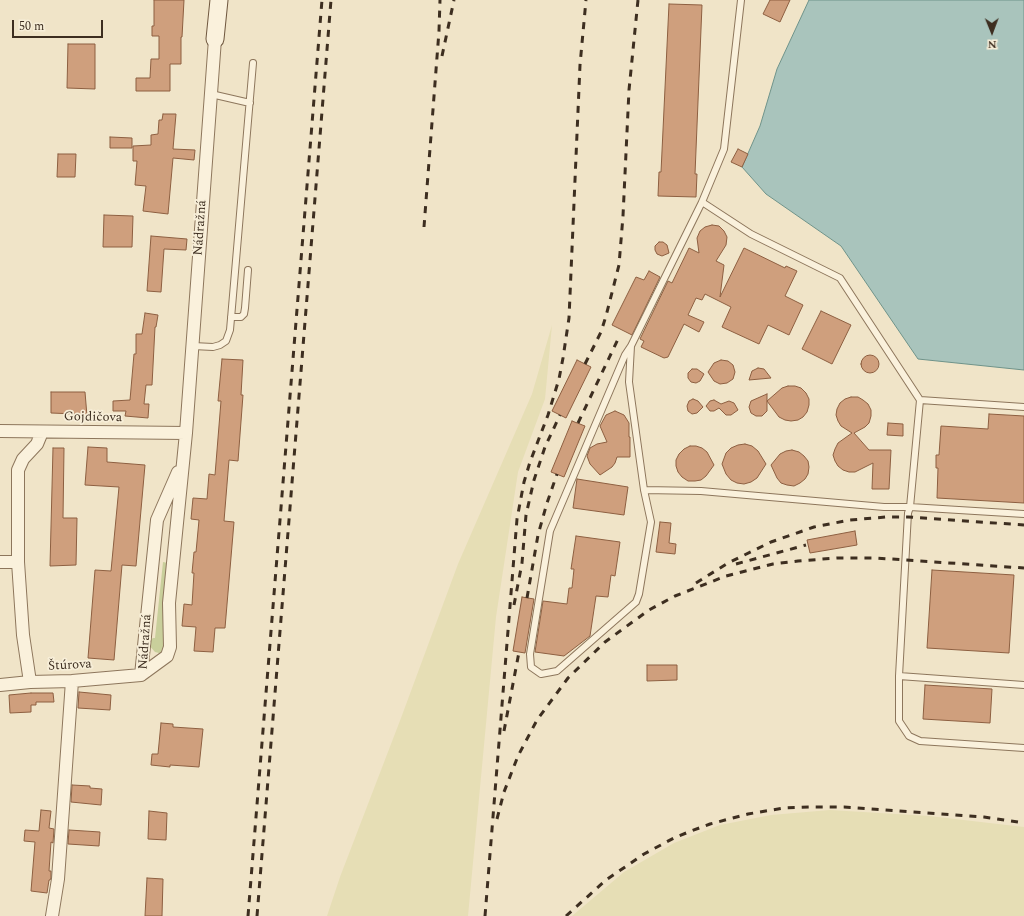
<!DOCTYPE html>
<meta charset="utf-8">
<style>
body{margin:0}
#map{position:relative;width:1024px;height:916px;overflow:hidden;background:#f0e4c8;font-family:Spectral,serif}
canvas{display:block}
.north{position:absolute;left:972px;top:12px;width:40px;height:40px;-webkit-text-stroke:3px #f7eed8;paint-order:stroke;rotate:179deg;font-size:11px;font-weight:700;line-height:16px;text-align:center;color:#3d2e20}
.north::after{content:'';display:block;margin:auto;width:14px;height:18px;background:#3d2e20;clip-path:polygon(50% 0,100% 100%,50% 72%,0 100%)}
.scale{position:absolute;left:12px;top:20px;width:91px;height:18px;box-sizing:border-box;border:2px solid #3d2e20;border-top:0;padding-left:5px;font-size:12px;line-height:14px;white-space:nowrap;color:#3d2e20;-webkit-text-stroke:3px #f7eed8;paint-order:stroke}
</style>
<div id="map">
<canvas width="1024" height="916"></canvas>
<div class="north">N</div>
<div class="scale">50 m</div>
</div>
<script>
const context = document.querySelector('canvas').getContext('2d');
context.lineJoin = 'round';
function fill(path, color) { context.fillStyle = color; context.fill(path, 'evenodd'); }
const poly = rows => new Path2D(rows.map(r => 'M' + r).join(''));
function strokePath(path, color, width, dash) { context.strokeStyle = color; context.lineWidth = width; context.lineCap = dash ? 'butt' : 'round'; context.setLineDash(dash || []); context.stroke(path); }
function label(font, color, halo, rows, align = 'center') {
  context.font = font + ' Spectral,serif'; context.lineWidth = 3.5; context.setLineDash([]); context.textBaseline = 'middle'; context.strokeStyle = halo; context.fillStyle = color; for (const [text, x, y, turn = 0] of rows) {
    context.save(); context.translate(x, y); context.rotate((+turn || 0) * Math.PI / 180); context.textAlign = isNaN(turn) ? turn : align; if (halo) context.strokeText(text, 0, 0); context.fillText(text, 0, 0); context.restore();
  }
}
fill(poly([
 [552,325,545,399,518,472,496,617,468,916,327,916,340,877,401,718,458,564,532,394],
 [830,810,929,816,1024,827,1024,916,572,916,624,872,674,843,720,825,771,815]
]), '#e6deb5');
fill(poly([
 [163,562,168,563,167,635,163,652,159,653,155,652,147,643,153,638,155,638]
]), '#c9cf9b');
const water = poly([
 [809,0,1024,0,1024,370,918,359,841,246,766,194,742,167,760,126,777,69,809,0]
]);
fill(water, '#a9c4bc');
strokePath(water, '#6f938a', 1);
const building = poly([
 [154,0,184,0,182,37,181,37,181,64,170,64,170,91,136,91,136,78,150,78,151,59,159,59,159,36,152,36,152,26,154,26,154,0],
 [770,0,790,0,780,22,763,14,770,0],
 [669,4,702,5,695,174,697,174,696,197,658,196,659,172,661,172,669,4],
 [68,44,95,44,95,89,67,88,68,44],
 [163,114,176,114,173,149,195,150,194,160,173,158,168,214,143,211,146,186,135,185,137,161,133,161,133,146,151,145,151,135,158,134,159,120,162,120,163,114],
 [110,137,132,138,132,148,110,148,110,137],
 [738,149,748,154,742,167,731,162,738,149],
 [58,154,76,154,75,177,57,177,58,154],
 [104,215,133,216,132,247,103,247,104,215],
 [712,225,719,226,724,231,727,237,726,245,716,261,724,265,720,297,744,248,785,268,786,266,797,271,785,296,803,305,789,335,768,325,759,344,722,327,731,307,705,294,702,300,696,298,688,315,704,322,699,332,684,324,668,357,664,358,641,347,644,341,640,339,668,281,672,283,689,248,699,253,697,238,700,231,705,227,712,225],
 [151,236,187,239,186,250,164,249,161,292,147,291,151,236],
 [659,242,663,242,667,245,669,253,662,256,657,254,655,250,655,246,659,242],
 [649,271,660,277,632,335,612,325,636,277,644,280,649,271],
 [821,311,851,325,832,364,802,349,821,311],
 [145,313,158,315,156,327,155,327,152,385,146,385,144,404,149,404,148,418,125,416,126,411,113,411,113,401,130,400,134,354,136,354,136,334,142,334,145,313],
 '861 364a9 9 0 1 1 18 0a9 9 0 1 1-18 0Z',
 [222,359,243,360,241,395,243,395,238,461,229,460,224,521,234,522,225,628,215,628,213,652,194,651,196,627,182,626,184,604,192,605,194,573,192,573,194,552,196,552,199,520,191,519,193,498,207,499,209,474,215,475,221,401,218,401,222,359],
 [577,360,591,367,566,418,552,411,577,360],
 [721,360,728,361,733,365,735,372,733,379,727,383,720,384,714,381,708,372,714,363,721,360],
 [758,368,764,369,771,378,749,380,752,371,758,368],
 [692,369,697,369,704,374,700,381,696,383,691,382,688,378,688,373,692,369],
 [788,386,795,386,801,388,806,393,809,399,809,405,807,412,803,417,798,420,791,421,785,420,779,417,767,401,782,388,788,386],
 [51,392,85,392,87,416,76,416,76,414,51,413,51,392],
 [767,394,767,411,762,416,756,416,751,413,749,407,751,401,767,394],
 [851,397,858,397,863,400,868,404,871,410,871,416,869,423,865,427,854,433,869,450,891,450,889,489,872,489,873,463,855,472,849,472,843,470,838,466,835,461,833,455,835,449,838,443,852,433,841,426,838,421,836,415,837,409,840,403,845,399,851,397],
 [693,399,698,401,703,407,697,413,692,414,688,411,687,406,689,401,693,399],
 [714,400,721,404,729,401,734,403,738,410,731,415,726,415,719,408,714,411,710,411,706,406,710,401,714,400],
 [615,411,624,415,629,423,629,437,630,437,630,457,617,457,615,463,612,467,600,475,590,464,587,456,590,448,597,444,607,442,600,426,606,415,615,411],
 [989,414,1024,416,1024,503,937,498,938,468,936,468,936,455,939,455,941,426,988,429,989,414],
 [572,421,585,426,564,477,551,472,572,421],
 [888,423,903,424,903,436,887,435,888,423],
 [745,444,752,446,758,451,766,464,757,478,751,482,744,484,737,483,731,480,726,474,722,464,726,453,731,448,738,445,745,444],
 [690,446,696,446,702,448,707,452,714,465,706,476,701,480,695,481,688,481,682,477,678,472,676,466,676,460,679,454,684,449,690,446],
 [88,447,107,448,107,462,145,465,136,566,122,565,114,660,88,658,95,570,111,571,119,487,85,485,88,447],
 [53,448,64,448,63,518,77,518,76,565,50,566,53,448],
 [792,450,799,452,804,456,808,461,809,467,808,474,805,479,800,483,794,486,787,485,781,483,777,478,771,465,780,454,786,451,792,450],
 [577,479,628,487,624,515,573,508,577,479],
 [660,522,671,523,669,543,676,544,675,554,656,552,660,522],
 [855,531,857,545,810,553,807,540,855,531],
 [576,536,620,542,615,576,611,575,608,597,596,596,590,636,564,656,535,652,543,601,567,604,569,588,572,588,574,569,571,569,576,536],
 [932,570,1014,575,1009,653,927,648,932,570],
 [522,597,534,599,525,653,513,651,522,597],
 [647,665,677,665,677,680,647,681,647,665],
 [925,685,992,689,990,723,923,719,925,685],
 [79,692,111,695,110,710,78,708,79,692],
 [31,693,53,693,54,702,36,702,36,705,31,705,31,712,10,713,9,695,31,693],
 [161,723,173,724,173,727,203,729,199,767,170,765,170,767,151,765,152,754,158,754,161,723],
 [72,785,90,786,90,788,102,789,101,805,71,802,72,785],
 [41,810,51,811,49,828,54,829,53,843,51,842,49,871,51,871,51,878,50,880,49,880,47,893,31,891,35,842,24,841,25,830,39,831,41,810],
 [149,811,167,813,166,840,148,839,149,811],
 [69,830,100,832,99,846,68,844,69,830],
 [147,878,163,879,162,916,145,916,147,878]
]);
fill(building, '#cf9f7d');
strokePath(building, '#8d5f41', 1);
const lane = poly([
 [741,0,724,149,702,202,751,234,840,278,920,400,1024,407],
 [211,94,250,103],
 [231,317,241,317,244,314,245,308,248,270],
 [193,346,213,347,220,345,226,341,230,330,253,63],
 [631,346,625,355,550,531,530,654,531,667,541,674,557,671,636,602,639,594,651,522,644,490,629,382,631,346,702,202],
 [920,400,910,507,908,513,899,676,899,721,909,736,920,741,1024,748],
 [644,490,701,491,884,507,910,507,1024,514],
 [899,676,1024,685]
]);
const street = poly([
 [0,431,186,433],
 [0,562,18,562],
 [141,675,167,656,170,647,169,603,186,433,215,39],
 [141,675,157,520,178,472],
 [30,682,23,635,18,562,18,470,23,459,37,444,42,432],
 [0,685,30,682,72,681,141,675],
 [52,916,58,879,72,681]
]);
const secondary = poly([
 [215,39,219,0]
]);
strokePath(lane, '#8d765c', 8);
strokePath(street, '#8d765c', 14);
strokePath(secondary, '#6f573f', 19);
strokePath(lane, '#faf1dc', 6);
strokePath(street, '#faf1dc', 12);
strokePath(secondary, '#faf1dc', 17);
strokePath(poly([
 [442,56,454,0],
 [424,227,439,31,440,0],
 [585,364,601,332,606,316,619,265,623,216,629,90,638,0],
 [578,423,620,335],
 [736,564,806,545],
 [696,583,728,563,771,542,814,527,850,520,886,517,908,517,1024,525],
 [527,598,538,535,547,503,557,474],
 [514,605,522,563,526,515,534,480,545,447,560,415],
 [504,731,519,652],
 [497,819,504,792,518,756,537,720,568,678,605,642,649,610,675,596,726,576,773,564,798,561,837,558,876,558,1024,568],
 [248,916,322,0],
 [257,916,331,0],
 [485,916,517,519,524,482,530,462,548,415,559,379,563,358,569,318,580,65,586,0],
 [566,916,606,880,644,854,674,838,691,831,710,824,748,814,784,808,812,807,844,807,984,817,1024,823]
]), '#3d2e20', 3, [7, 7]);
label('13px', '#3d2e20', '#f7eed8', [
 ["Nádražná",201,228,-86],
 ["Gojdičova",93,418,1],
 ["Nádražná",146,642,-86],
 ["Štúrova",70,666,-3]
]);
</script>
